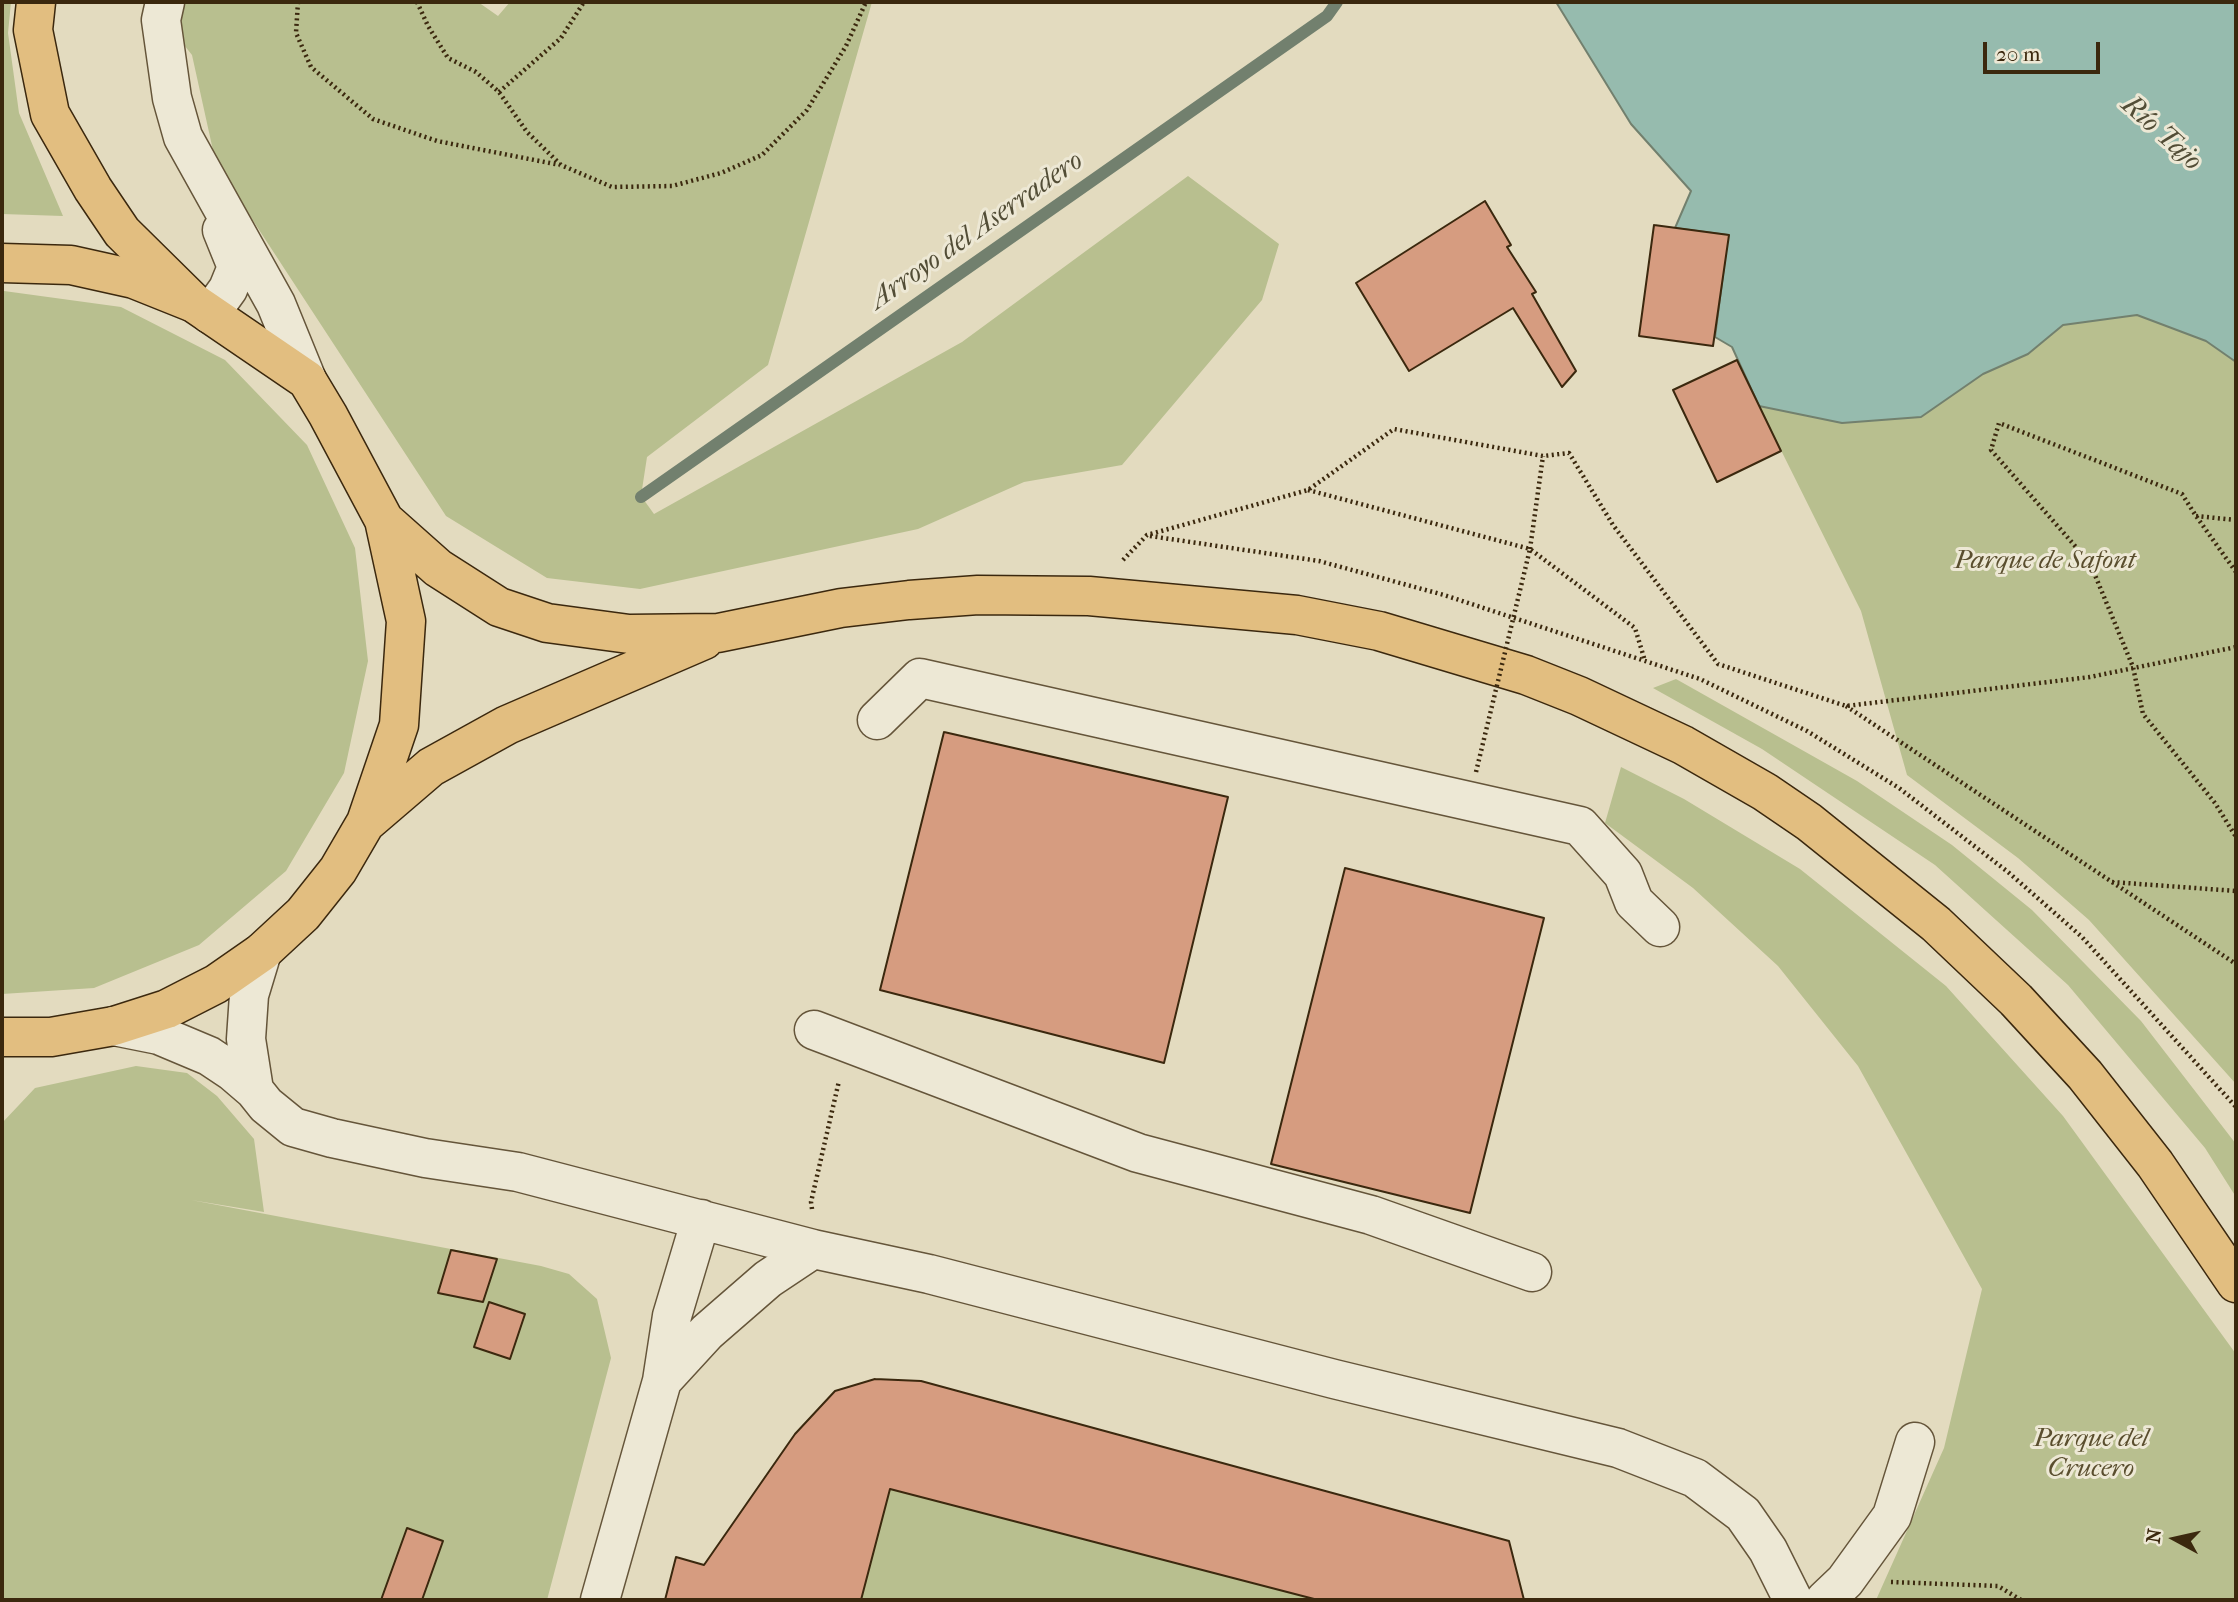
<!DOCTYPE html>
<meta charset="utf-8">
<style>
body{margin:0}
#map{position:relative;width:2238px;height:1602px;overflow:hidden;background:#e3dbbf;font-family:"IM FELL French Canon",serif}
canvas{display:block}
.frame{position:absolute;inset:0;border:4px solid #3b280e;pointer-events:none}
.north{position:absolute;left:2140px;top:1504px;width:70px;height:70px;-webkit-text-stroke:5px #ede8d5;paint-order:stroke;rotate:278deg;font-size:19px;font-weight:700;line-height:28px;text-align:center;color:#3b280e}
.north::after{content:'';display:block;margin:auto;width:24px;height:32px;background:#3b280e;clip-path:polygon(50% 0,100% 100%,50% 72%,0 100%)}
.scale{position:absolute;left:1983px;top:42px;width:117px;height:32px;box-sizing:border-box;border:4px solid #3b280e;border-top:0;padding-left:9px;font-size:21px;line-height:24px;white-space:nowrap;color:#3b280e;-webkit-text-stroke:5px #ede8d5;paint-order:stroke}
</style>
<div id="map">
<canvas width="2238" height="1602"></canvas>
<div class="frame"></div>
<div class="north">N</div>
<div class="scale">20 m</div>
</div>
<script>
const context = document.querySelector('canvas').getContext('2d');
context.lineJoin = 'round';
function fill(path, color) { context.fillStyle = color; context.fill(path, 'evenodd'); }
const poly = rows => new Path2D(rows.map(r => 'M' + r).join(''));
function strokePath(path, color, width, dash) { context.strokeStyle = color; context.lineWidth = width; context.lineCap = dash ? 'butt' : 'round'; context.setLineDash(dash || []); context.stroke(path); }
function label(font, color, halo, rows, align = 'center') {
  context.font = font + ' "IM FELL French Canon",serif'; context.lineWidth = 6; context.setLineDash([]); context.textBaseline = 'middle'; context.strokeStyle = halo; context.fillStyle = color; for (const [text, x, y, turn = 0] of rows) {
    context.save(); context.translate(x, y); context.rotate((+turn || 0) * Math.PI / 180); context.textAlign = isNaN(turn) ? turn : align; if (halo) context.strokeText(text, 0, 0); context.fillText(text, 0, 0); context.restore();
  }
}
fill(poly([
 [2,2,11,2,8,33,19,113,63,216,2,214],
 [150,2,478,2,498,16,510,2,872,2,768,365,647,457,641,496,654,514,962,342,1188,176,1279,244,1262,300,1122,465,1024,482,918,529,640,589,547,578,446,516,216,164,192,55],
 [4,291,121,307,225,360,307,445,355,548,368,661,344,773,286,871,199,945,94,988,2,994,2,292],
 [2137,315,2206,341,2236,362,2236,1084,2089,920,2018,858,1907,775,1861,611,1759,406,1842,423,1920,417,1983,374,2028,354,2063,325],
 [1676,679,1857,781,1952,845,2032,910,2141,1021,2236,1144,2236,1197,2205,1148,2068,985,1935,865,1762,749,1653,688],
 [1621,767,1684,799,1800,869,1946,986,2063,1116,2236,1354,2236,1600,1876,1600,1944,1448,1982,1289,1858,1066,1778,966,1693,888,1605,823],
 [136,1066,187,1073,217,1096,254,1139,264,1212,191,1200,541,1266,569,1274,597,1299,611,1358,547,1600,2,1600,2,1123,35,1088],
 [890,1489,1318,1600,861,1600]
]), '#b8bf8f');
const water = poly([
 [1556,2,2236,2,2236,362,2206,341,2137,315,2063,325,2028,354,1983,374,1921,417,1842,423,1759,406,1732,347,1715,337,1728,235,1675,228,1691,191,1631,124,1556,2]
]);
fill(water, '#96bbae');
strokePath(water, '#72806e', 2);
strokePath(poly([
 [641,497,1327,16,1337,2]
]), '#72806e', 12);
const building = poly([
 [1485,201,1511,245,1507,247,1536,292,1532,294,1576,371,1562,387,1513,308,1409,371,1356,283,1485,201],
 [1654,225,1729,235,1713,346,1639,336,1654,225],
 [1737,360,1781,451,1717,482,1673,390,1737,360],
 [944,732,1228,797,1164,1063,880,990,944,732],
 [1345,868,1544,918,1470,1213,1271,1164,1345,868],
 [451,1250,497,1259,483,1302,438,1293,451,1250],
 [489,1302,525,1314,510,1359,474,1347,489,1302],
 [875,1379,921,1381,1509,1541,1524,1600,1318,1600,890,1489,861,1600,665,1600,676,1557,704,1565,795,1434,835,1391,875,1379],
 [407,1528,443,1541,422,1600,381,1600,407,1528]
]);
fill(building, '#d69c80');
strokePath(building, '#3b280e', 2);
const minor = poly([
 [165,2,161,20,172,98,183,137,276,304,307,380],
 [210,314,228,289,237,267,222,230],
 [877,720,920,678,1580,826,1623,874,1634,902,1660,927],
 [114,1026,159,1035,209,1056,233,1072,254,1090,266,1105,293,1127,332,1138,425,1158,518,1172,813,1249,929,1274,1334,1379,1618,1448,1695,1478,1743,1514,1768,1550,1793,1600],
 [814,1030,1138,1153,1371,1215,1532,1272],
 [254,1090,246,1039,249,995,262,952],
 [662,1381,707,1332,768,1279,813,1249],
 [600,1600,662,1381,672,1316,701,1219],
 [1825,1600,1845,1581,1892,1516,1915,1442]
]);
const major = poly([
 [2,263,71,265,134,279,194,303,307,380,328,415,384,520,406,621,399,725,366,822,338,870,303,914,262,952,216,984,167,1009,114,1026,51,1037,2,1037],
 [384,520,438,568,499,607,547,623,629,634,718,633,841,608,909,600,978,595,1089,596,1297,615,1379,631,1526,675,1579,696,1683,745,1765,792,1809,822,1936,924,2016,1000,2085,1075,2155,1164,2236,1283],
 [368,821,431,767,507,725,704,640]
]);
const highway = poly([
 [36,2,33,30,50,114,93,189,122,232,194,303]
]);
strokePath(minor, '#65553a', 41);
strokePath(major, '#3b280e', 41);
strokePath(highway, '#3b280e', 41);
strokePath(poly([
 [298,2,296,33,311,67,373,119,437,141,560,165],
 [417,2,428,26,448,58,476,72,499,92,527,132,561,165,612,187,672,186,721,173,762,155,807,110,846,46,866,2],
 [499,92,561,38,584,2],
 [1308,490,1530,549,1635,628,1645,661],
 [2196,516,2236,520],
 [1150,536,1319,561,1444,595,1700,679,1807,731,1899,788,2008,872,2082,937,2236,1107],
 [1530,549,1543,456],
 [1123,560,1147,535,1308,490,1394,429,1543,456,1569,453,1613,525,1718,664,1846,706,2090,677,2236,647],
 [2236,572,2196,516,2182,494,1999,423,1991,450,2090,563,2133,667,2143,714,2215,803,2236,837],
 [1846,706,2236,964],
 [2112,882,2236,891],
 [812,1209,811,1202,839,1081],
 [1891,1582,1998,1586,2021,1600]
]), '#3b280e', 4.5, [2, 3.5]);
strokePath(minor, '#ede8d5', 38);
strokePath(major, '#e2be80', 38);
strokePath(highway, '#e2be80', 38);
strokePath(poly([
 [1476,772,1530,549]
]), '#3b280e', 4.5, [2, 3.5]);
label('italic 26px', '#5a4e2e', '#ede8d5', [
 ["Parque de Safont",2045,562],
 ["Parque del",2091,1440],
 ["Crucero",2091,1470]
]);
label('italic 28px', '#524d36', '#ede8d5', [
 ["Río Tajo",2161,134,42],
 ["Arroyo del Aserradero",977,231,-35]
]);
</script>
